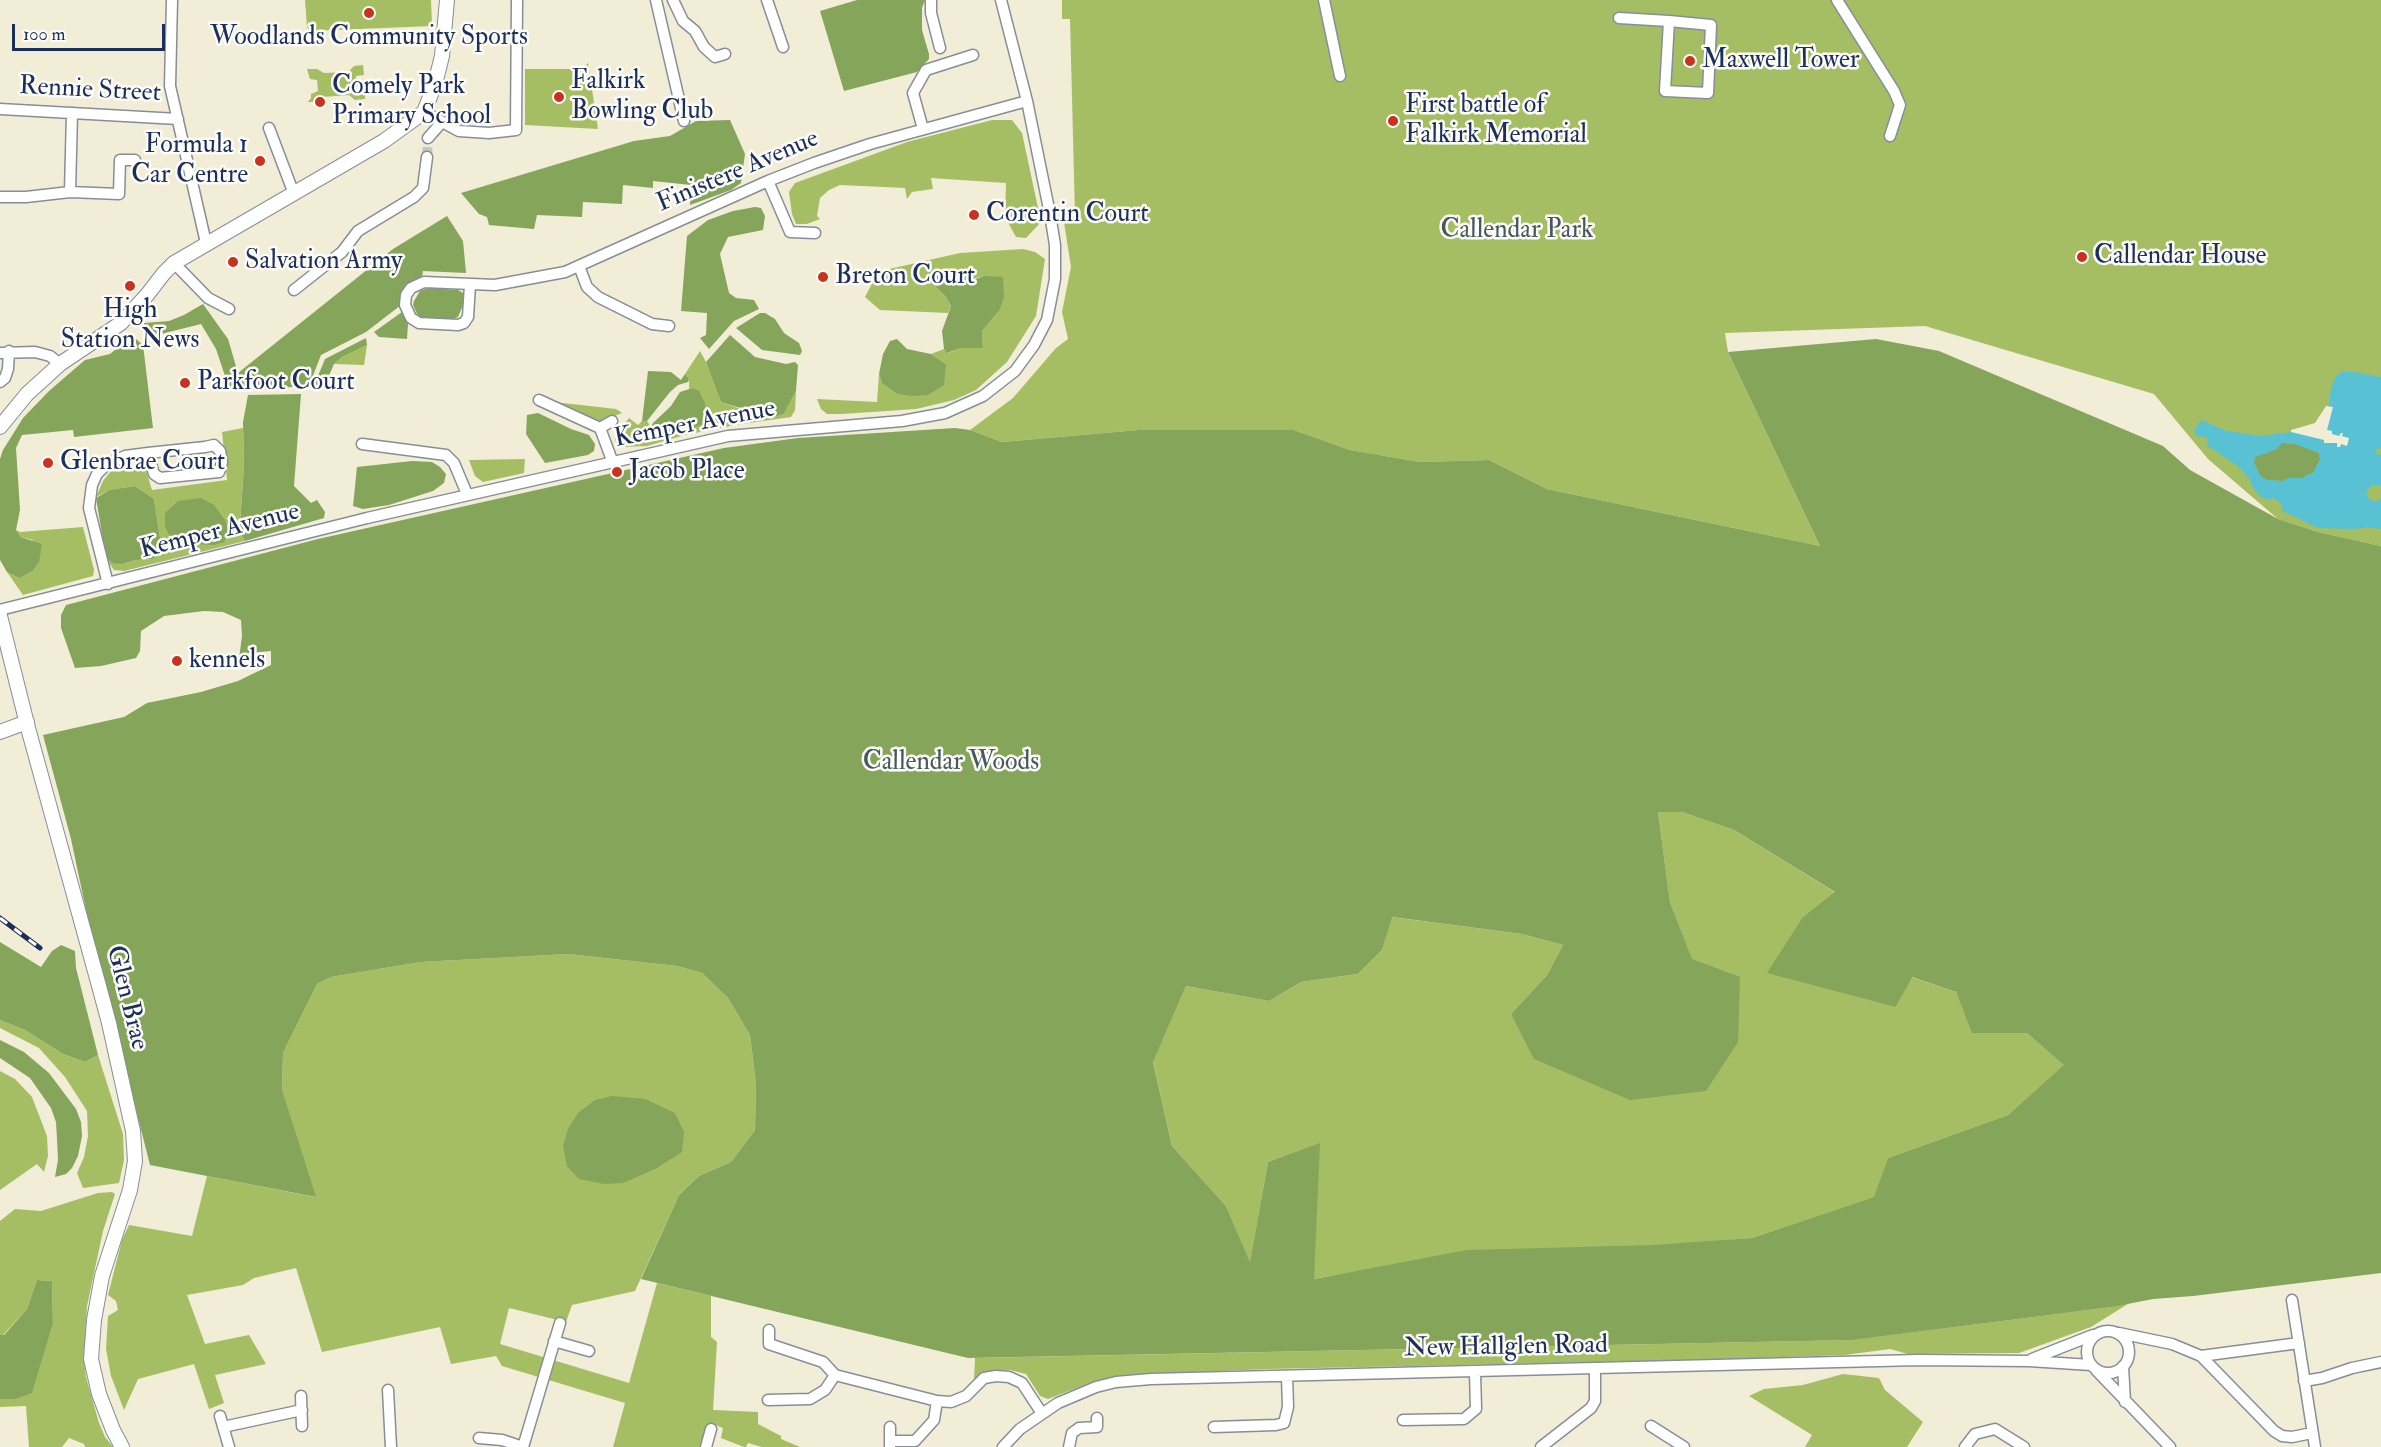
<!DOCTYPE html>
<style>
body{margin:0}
#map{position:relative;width:2381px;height:1447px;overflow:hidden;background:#f1edd6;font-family:"IM FELL Double Pica",serif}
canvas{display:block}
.scale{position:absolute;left:12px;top:24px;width:153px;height:27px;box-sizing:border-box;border:3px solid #1b2f5e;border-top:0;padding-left:8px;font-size:18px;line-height:21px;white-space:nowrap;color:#1b2f5e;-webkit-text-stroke:4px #fdfcf7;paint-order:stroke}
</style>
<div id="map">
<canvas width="2381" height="1447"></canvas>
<div class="scale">100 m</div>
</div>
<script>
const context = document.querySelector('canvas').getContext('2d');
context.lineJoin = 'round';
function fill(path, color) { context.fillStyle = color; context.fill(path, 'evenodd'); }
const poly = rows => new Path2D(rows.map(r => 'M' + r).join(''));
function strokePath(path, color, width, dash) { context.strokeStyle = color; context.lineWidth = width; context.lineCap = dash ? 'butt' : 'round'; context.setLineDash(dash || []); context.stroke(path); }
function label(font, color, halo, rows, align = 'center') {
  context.font = font + ' "IM FELL Double Pica",serif'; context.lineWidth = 5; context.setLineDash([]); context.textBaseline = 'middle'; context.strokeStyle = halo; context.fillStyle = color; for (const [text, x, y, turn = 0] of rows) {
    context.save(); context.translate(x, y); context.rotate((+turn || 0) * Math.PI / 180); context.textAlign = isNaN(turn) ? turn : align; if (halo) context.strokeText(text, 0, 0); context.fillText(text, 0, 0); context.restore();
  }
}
fill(poly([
 [305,0,431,0,432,26,310,31,307,27],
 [1062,0,2381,0,2381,546,2318,532,2278,519,2208,459,2154,394,1925,326,1725,333,1728,352,1820,546,1547,489,1489,460,1420,462,1350,450,1294,430,1138,430,1002,442,970,430,1013,398,1056,348,1068,339,1062,312,1071,267,1064,222,1075,215,1070,19,1062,19],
 [588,63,598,129,525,125,525,69,582,69],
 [363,65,364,75,356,76,356,91,365,91,365,99,355,100,349,95,322,97,317,102,308,102,311,98,311,94,318,91,317,80,310,79,307,69,317,69,324,73,348,72,354,66],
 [992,120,1012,120,1022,133,1041,222,1026,238,1016,237,1005,217,1006,183,931,178,933,189,912,192,907,199,905,188,840,185,829,190,820,198,817,216,820,219,807,224,796,224,792,214,789,192,795,183,907,142],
 [1023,249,1035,252,1045,259,1036,316,1007,362,976,390,954,400,916,409,842,414,827,414,821,409,817,399,877,402,879,374,882,383,946,364,931,354,944,349,948,353,961,348,983,348,982,331,999,311,984,276,937,288,946,297,951,306,948,313,880,310,865,297,876,276,885,270,960,253],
 [367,345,364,365,334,364,342,357],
 [700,351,706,362,721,402,769,419,784,414,796,391,795,410,791,417,735,425,685,435,647,446,622,447,617,444,615,439,617,433,629,418,638,425,642,421,647,421,654,432,693,388,689,389,689,379,685,374],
 [554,402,616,409,622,413,596,423],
 [243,428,244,466,240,524,241,534,245,541,124,571,114,570,106,558,122,564,136,560,152,559,161,544,154,499,135,486,109,490,96,497,103,481,111,471,145,467,152,490,227,480,222,432],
 [525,459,524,473,483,482,475,476,469,460],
 [83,527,94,570,93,576,23,595,7,572,19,578,33,540,21,537,16,530,20,532],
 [1658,812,1682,812,1734,830,1836,893,1803,917,1896,1007,1911,977,1956,992,1973,1033,2027,1033,2065,1065,2008,1115,1888,1158,1875,1197,1752,1238,1358,1271,1313,1279,1319,1144,1268,1162,1250,1263,1226,1206,1172,1146,1153,1061,1186,986,1269,1001,1301,982,1358,974,1382,950,1391,917,1522,934,1563,945,1547,975,1511,1014,1692,960,1670,902],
 [568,954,677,966,702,973,728,998,750,1035,756,1084,755,1130,731,1162,699,1176,679,1195,635,1291,572,1305,566,1322,509,1308,500,1344,629,1383,657,1283,711,1296,711,1337,717,1342,713,1410,758,1412,758,1424,781,1436,781,1439,800,1447,762,1447,748,1443,746,1447,744,1447,721,1438,723,1428,711,1423,703,1447,613,1447,625,1403,502,1366,496,1356,451,1364,440,1327,322,1352,296,1268,254,1278,243,1285,187,1295,205,1344,249,1335,266,1364,215,1375,224,1403,209,1409,194,1364,138,1379,124,1410,111,1376,106,1349,108,1316,118,1310,116,1301,108,1295,122,1240,129,1225,192,1236,207,1176,315,1197,282,1089,283,1053,317,984,331,977,421,962],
 [0,1020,25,1030,63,1054,85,1062,98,1055,123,1134,124,1160,119,1183,83,1188,77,1173,84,1157,88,1136,87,1111,65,1077,39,1048,0,1028],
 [0,1071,15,1079,32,1097,47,1136,48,1156,44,1172,37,1164,0,1190],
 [112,1192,115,1194,103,1231,87,1306,84,1359,86,1377,99,1423,105,1437,113,1447,85,1447,84,1444,69,1438,62,1447,29,1447,26,1406,0,1407,0,1399,16,1399,32,1392,53,1324,52,1281,37,1280,27,1309,3,1335,0,1335,0,1221,15,1209,41,1211,98,1193],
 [2131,1302,2091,1327,2019,1353,1908,1354,1890,1349,1845,1355,1697,1360,1268,1369,1125,1375,1090,1383,1048,1399,1040,1396,1026,1374,1010,1370,997,1370,981,1374,974,1380,975,1358,1852,1340,2112,1307],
 [1843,1374,1879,1378,1885,1390,1923,1422,1907,1447,1805,1447,1812,1435,1749,1396,1764,1389,1803,1385]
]), '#a5be64');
fill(poly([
 [857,0,925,0,922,8,922,30,929,54,929,59,917,72,844,91,820,11],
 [730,120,745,154,741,183,731,190,690,205,691,185,653,181,653,188,623,185,622,204,583,202,582,217,537,215,534,229,489,225,487,217,479,214,461,193,634,141,670,136,696,121],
 [755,207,761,208,765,216,763,230,728,237,720,254,729,293,736,298,754,300,759,309,734,321,709,349,700,338,706,335,707,313,681,311,687,236,708,220,733,211],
 [447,216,463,241,466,273,423,271,422,278,401,305,366,332,321,355,309,386,223,391,227,382,216,349,201,324,157,335,141,329,144,323,169,321,184,315,203,304,228,339,238,373,393,249],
 [946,274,957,281,970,281,984,276,1003,277,1004,297,999,311,982,331,983,348,961,348,947,353,944,349,942,331,951,306,946,297,937,288,934,279],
 [428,288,458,290,463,293,464,303,458,317,450,320,422,318,417,314,413,305,414,301,420,291],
 [402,312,408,324,407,339,379,337,374,332],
 [760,313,765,313,775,319,784,333,799,343,802,351,800,355,762,350,736,328],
 [730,335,755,357,786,364,795,362,798,365,796,391,784,414,769,419,753,412,721,402,706,362],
 [366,338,367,345,342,357,334,364,323,389,313,388,325,359],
 [128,339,136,339,143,345,153,428,74,437,73,430,22,435,16,448,20,510,16,530,21,537,42,544,39,562,32,571,19,578,7,572,0,560,0,459,3,450,23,418,49,391,85,360,110,354],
 [897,339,907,349,931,354,946,364,944,385,928,395,915,396,898,394,882,383,879,374,883,354,890,341],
 [1876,339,1939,351,2163,446,2190,470,2278,519,2318,532,2381,546,2381,1273,2193,1296,2153,1299,2112,1307,1853,1340,968,1358,641,1279,679,1195,699,1176,731,1162,755,1130,756,1084,750,1035,728,998,702,973,677,966,568,954,421,962,331,977,317,984,283,1053,282,1089,316,1197,150,1165,89,924,71,839,43,735,124,717,147,703,201,692,238,681,271,665,271,651,249,653,239,659,242,636,241,620,223,612,204,611,164,616,141,631,140,651,136,658,101,666,75,668,61,628,61,615,66,605,318,539,724,448,798,438,955,428,970,430,1002,442,1138,430,1294,430,1350,450,1420,462,1489,460,1547,489,1820,546,1728,352],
 [1658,812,1682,812,1734,830,1835,892,1803,917,1767,973,1896,1007,1912,977,1956,992,1972,1033,2027,1033,2064,1065,2008,1115,1888,1158,1874,1197,1752,1238,1653,1245,1467,1250,1314,1279,1320,1143,1268,1162,1250,1262,1226,1206,1172,1146,1153,1062,1186,986,1269,1001,1301,982,1358,974,1382,950,1392,917,1522,934,1563,945,1547,975,1511,1014,1534,1059,1630,1100,1706,1091,1738,1042,1740,977,1692,959,1670,902],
 [648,371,671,372,681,380,685,374,689,379,688,382,678,385,670,392,647,421,642,421],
 [693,388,699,391,705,403,706,415,702,425,667,434,654,432,650,428,653,423,671,406,680,392],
 [301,394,294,486,311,503,317,500,325,512,324,518,245,541,241,534,240,524,244,466,243,422,248,395],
 [538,413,571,429,589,435,595,444,594,451,588,455,545,463,526,434,527,415],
 [2282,443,2295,443,2319,453,2320,459,2313,473,2303,478,2290,478,2283,481,2267,480,2261,477,2254,463,2255,457,2260,453,2265,454],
 [412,461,432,462,440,467,446,474,444,483,433,491,389,505,363,509,353,506,357,467],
 [135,486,154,499,161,544,159,555,152,559,136,560,122,564,113,563,106,558,96,498,109,490],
 [201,498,214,505,225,520,229,531,224,542,214,545,193,544,185,540,171,539,165,526,165,513,178,501],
 [0,942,41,967,52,951,61,945,75,951,76,968,98,1055,85,1062,63,1054,25,1030,0,1020],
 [0,1040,24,1052,49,1073,76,1109,81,1122,82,1136,78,1156,72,1168,66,1174,55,1177,58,1160,57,1139,56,1122,51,1108,30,1078,0,1058],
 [612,1096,645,1099,675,1113,684,1132,682,1152,655,1169,623,1183,604,1184,579,1179,567,1166,563,1146,568,1129,578,1113,595,1100],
 [37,1280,52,1281,53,1324,32,1393,16,1399,0,1399,0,1335,4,1335,27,1309]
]), '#84a55a');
fill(poly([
 [2342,372,2354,372,2381,377,2381,448,2376,449,2376,453,2381,455,2381,485,2371,485,2366,493,2369,499,2375,502,2381,498,2381,529,2368,527,2354,529,2318,528,2283,511,2281,503,2273,498,2269,500,2261,497,2253,488,2250,480,2239,467,2207,445,2207,437,2197,436,2194,431,2201,420,2227,431,2260,436,2292,432,2316,425,2328,410,2331,388,2336,376],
 [2282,443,2295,444,2319,453,2320,459,2313,473,2306,475,2303,478,2289,478,2282,481,2268,480,2261,477,2254,463,2255,457,2277,449]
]), '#58c1d4');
fill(poly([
 [2326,406,2333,407,2327,430,2332,431,2332,434,2339,436,2341,433,2343,433,2342,436,2349,438,2347,446,2341,444,2340,447,2337,447,2337,443,2324,443,2324,440,2291,432,2291,430,2315,423]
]), '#f1edd6');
strokePath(poly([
 [427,157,428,138]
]), '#c6c7be', 10, [10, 5]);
const minor = poly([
 [172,0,170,86,206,243],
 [656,0,684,121],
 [673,0,683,21,695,31,704,47,715,57,725,54],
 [767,0,783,47],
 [931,0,931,13,940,48],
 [1324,0,1340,76],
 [1837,0,1894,91,1900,105,1890,136],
 [1619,18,1669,21,1711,25,1708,93,1665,91,1669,21],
 [0,109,178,119],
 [424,112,459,131,489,133,516,130,517,0],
 [269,128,294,194],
 [923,129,913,93,926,70,973,55],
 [428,138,442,122],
 [768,181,790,232,815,233],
 [70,192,72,113],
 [0,197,26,197,70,192,119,194,120,160,135,160],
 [174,263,208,298,229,309],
 [579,266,587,287,598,297,652,324,669,326],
 [470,285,468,317,464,323,458,325,419,323,411,318,405,305,406,295,411,288,424,282,495,285,565,272,768,181,814,163,870,144,1027,101],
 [294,290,342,252,358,231,414,197,423,188,427,157],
 [0,353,35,352,50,356,60,364],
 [0,382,5,378,8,369,9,351],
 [539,400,600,428,613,463],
 [600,428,612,421],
 [362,444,446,455,454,463,467,494],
 [108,584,89,508,92,485,97,474,106,465,125,456,148,453,205,447,214,445,220,451,222,462,219,472,160,478,154,474,148,453],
 [0,610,367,518,728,436,902,421,945,413,983,396,1015,371,1034,345,1047,320,1055,279,1055,245,1050,214,1027,101,1001,0],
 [2292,1300,2315,1447],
 [769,1330,769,1344,823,1362,835,1375,937,1401,951,1402,966,1396,984,1378,996,1376,1009,1377,1022,1383,1041,1412],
 '2087 1352a21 21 0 1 1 42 0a21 21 0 1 1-42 0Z',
 [2119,1333,2172,1344,2201,1356,2274,1431,2282,1436,2292,1437,2312,1433],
 [554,1341,589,1351],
 [2201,1356,2299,1343],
 [2032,1359,2093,1335],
 [2123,1366,2125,1402],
 [2096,1370,2170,1447],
 [2304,1381,2322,1378,2352,1368,2381,1362],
 [388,1390,391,1447],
 [301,1396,302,1426],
 [768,1400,810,1399,825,1390,835,1375],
 [220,1416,229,1447],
 [1403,1420,1464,1419,1476,1409,1475,1372],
 [1651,1426,1684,1447],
 [223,1427,302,1410],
 [890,1427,890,1447],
 [1214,1427,1276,1425,1284,1423,1288,1407,1287,1376],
 [479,1438,502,1440,523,1447],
 [890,1441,915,1441,934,1420,937,1401],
 [523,1447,560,1323],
 [706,1447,711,1429],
 [1003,1447,1020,1429,1058,1403,1096,1387,1116,1382,1151,1379,1919,1360,2029,1361,2091,1365],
 [1069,1447,1072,1433,1079,1428,1097,1427,1097,1418],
 [1541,1447,1591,1408,1595,1401,1595,1369],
 [1965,1447,1975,1434,1995,1429,2024,1447]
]);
const major = poly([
 [0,427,27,394,60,364,121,323,147,295,164,273,174,263,384,141,424,112,435,84,442,56,447,0],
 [0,616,28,728,99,986],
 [0,732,27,722],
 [109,1023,133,1131,135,1161,130,1190,102,1276,94,1320,91,1359,99,1394,113,1430,122,1447]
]);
strokePath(minor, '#868e9a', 13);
strokePath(major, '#868e9a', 16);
strokePath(minor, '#fff', 10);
strokePath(major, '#fff', 14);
const rail = poly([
 [0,918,40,948]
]);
strokePath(rail, '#1b2f5e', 5);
strokePath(rail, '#fdfcf7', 3, [9]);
const majorBridge = poly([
 [99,986,109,1023]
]);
strokePath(majorBridge, '#868e9a', 16, []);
strokePath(majorBridge, '#fff', 14);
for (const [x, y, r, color] of [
 [369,13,6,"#c8321e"],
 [1690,61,6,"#c8321e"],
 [559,97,6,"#c8321e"],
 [320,102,6,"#c8321e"],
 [1393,121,6,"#c8321e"],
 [260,161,6,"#c8321e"],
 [974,215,6,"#c8321e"],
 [2082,257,6,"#c8321e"],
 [233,262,6,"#c8321e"],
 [823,277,6,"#c8321e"],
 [130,286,6,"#c8321e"],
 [185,383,6,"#c8321e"],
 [48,463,6,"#c8321e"],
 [617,472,6,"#c8321e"],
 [177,661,6,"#c8321e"]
]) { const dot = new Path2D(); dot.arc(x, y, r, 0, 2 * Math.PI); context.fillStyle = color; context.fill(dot); strokePath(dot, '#fdfcf7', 2); }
label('26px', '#1b2f5e', '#fdfcf7', [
 ["Woodlands Community Sports",369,38,"center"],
 ["Maxwell Tower",1702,61],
 ["Falkirk",571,82],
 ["Bowling Club",571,112],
 ["Comely Park",332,87],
 ["Primary School",332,117],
 ["First battle of",1405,106],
 ["Falkirk Memorial",1405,136],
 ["Formula 1",248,146,"right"],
 ["Car Centre",248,176,"right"],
 ["Corentin Court",986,215],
 ["Callendar House",2094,257],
 ["Salvation Army",245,262],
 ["Breton Court",835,277],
 ["High",130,311,"center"],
 ["Station News",130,341,"center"],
 ["Parkfoot Court",197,383],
 ["Glenbrae Court",60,463],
 ["Jacob Place",629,472],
 ["kennels",189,661]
], 'left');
label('26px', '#1b2f5e', '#fdfcf7', [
 ["Rennie Street",90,91,3],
 ["Finistere Avenue",738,172,-23],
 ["Kemper Avenue",695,425,-11],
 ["Kemper Avenue",220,532,-14],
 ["Glen Brae",126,998,76],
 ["New Hallglen Road",1506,1348,-1]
]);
label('26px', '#445a60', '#fdfcf7', [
 ["Callendar Park",1517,231],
 ["Callendar Woods",951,763]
]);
</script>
